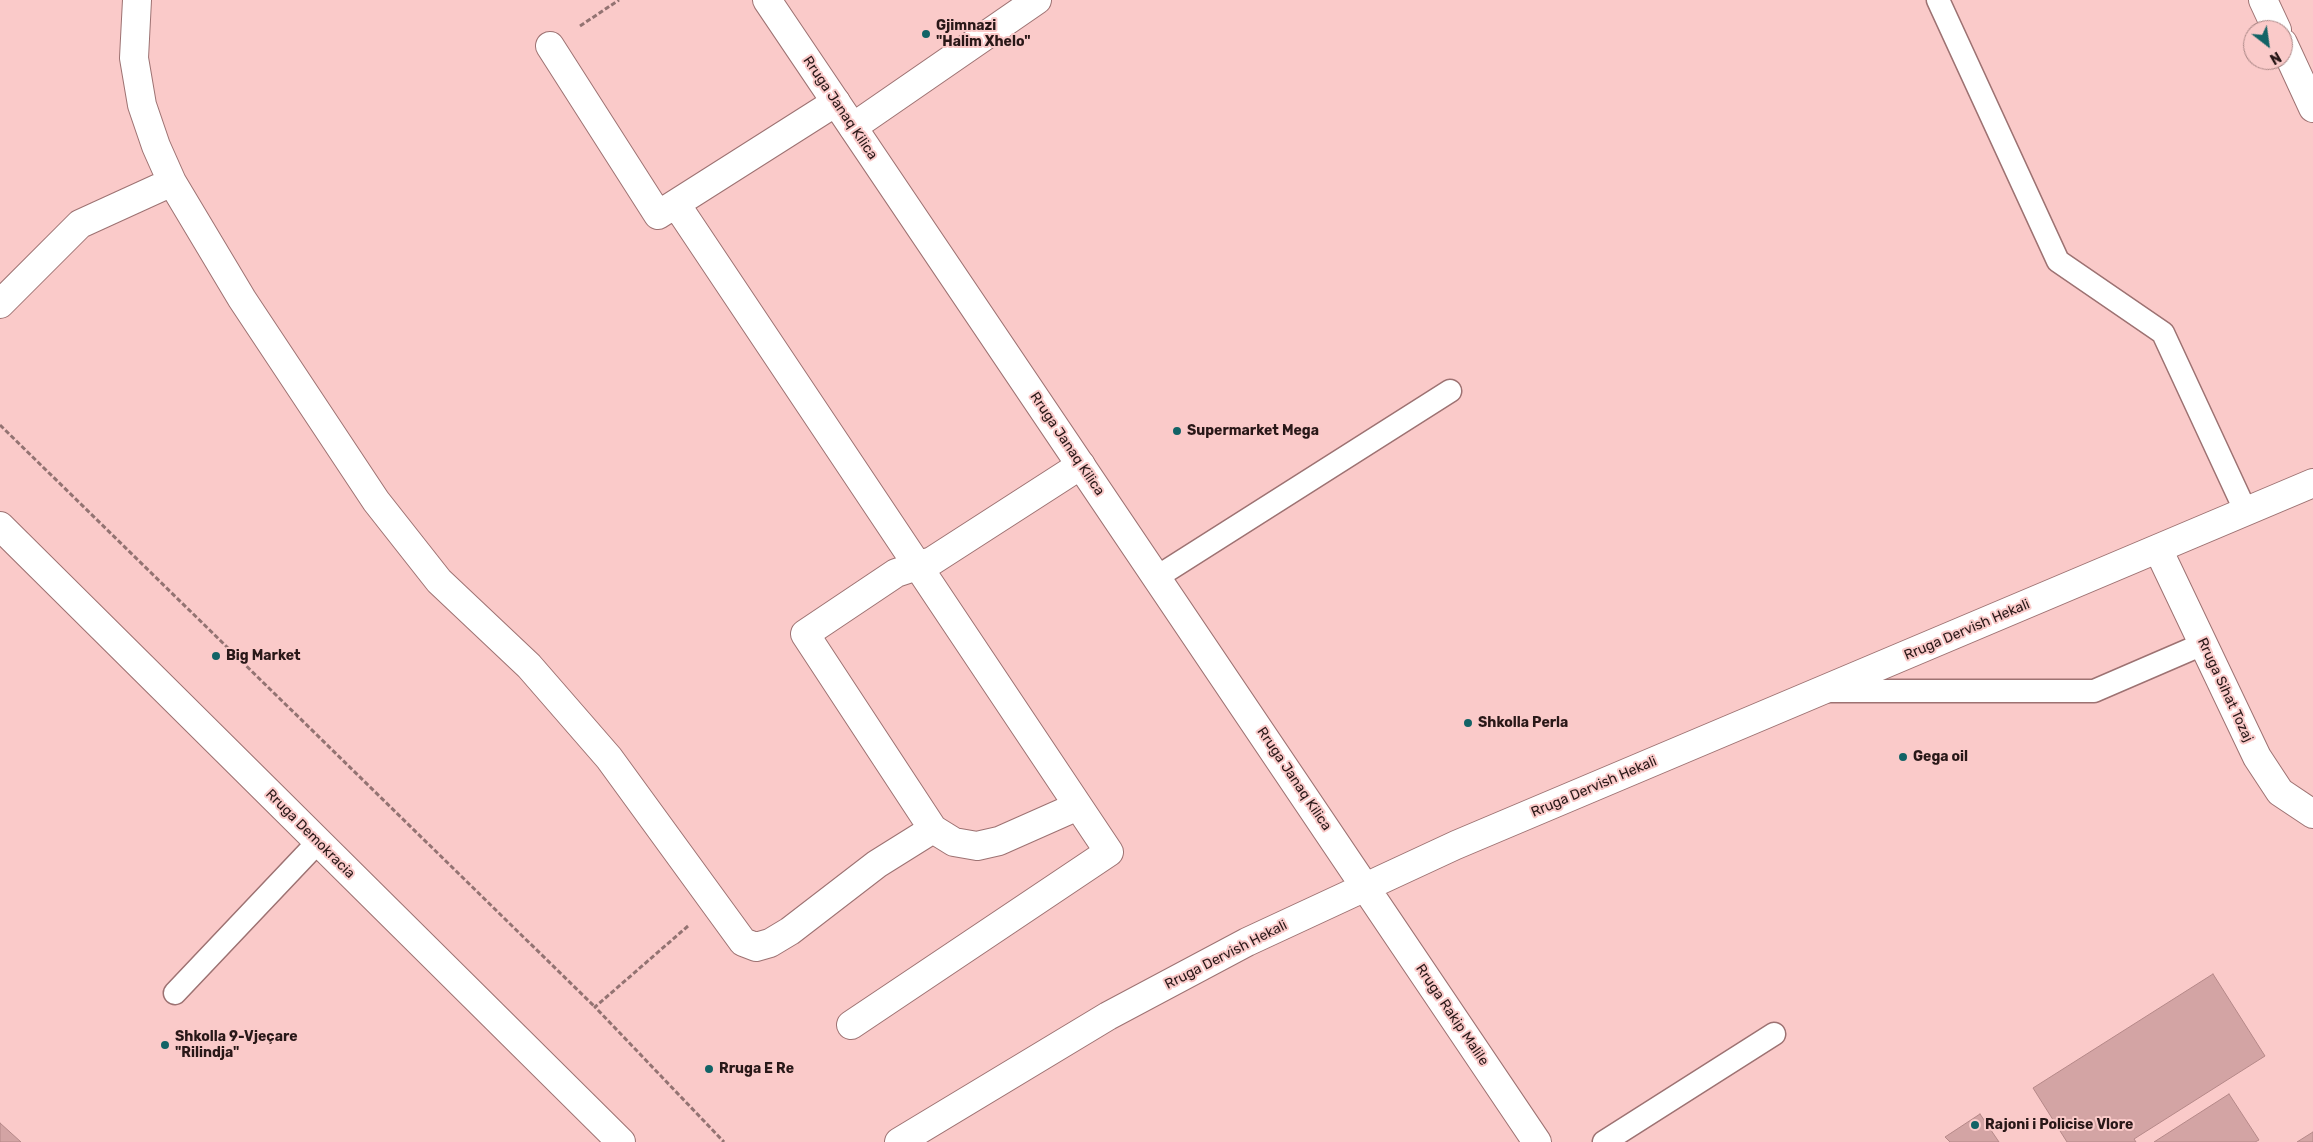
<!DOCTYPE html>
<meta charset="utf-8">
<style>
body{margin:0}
#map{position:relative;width:2313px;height:1142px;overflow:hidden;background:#facac9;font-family:Rubik,sans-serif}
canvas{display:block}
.north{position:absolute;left:2243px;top:20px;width:50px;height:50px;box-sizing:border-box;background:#facac9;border:1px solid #a68382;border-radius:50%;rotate:150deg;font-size:14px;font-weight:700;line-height:20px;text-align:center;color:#291818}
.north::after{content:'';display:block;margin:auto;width:18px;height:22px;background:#126366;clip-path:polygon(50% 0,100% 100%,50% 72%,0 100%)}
</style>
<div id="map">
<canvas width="2313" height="1142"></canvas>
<div class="north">N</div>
</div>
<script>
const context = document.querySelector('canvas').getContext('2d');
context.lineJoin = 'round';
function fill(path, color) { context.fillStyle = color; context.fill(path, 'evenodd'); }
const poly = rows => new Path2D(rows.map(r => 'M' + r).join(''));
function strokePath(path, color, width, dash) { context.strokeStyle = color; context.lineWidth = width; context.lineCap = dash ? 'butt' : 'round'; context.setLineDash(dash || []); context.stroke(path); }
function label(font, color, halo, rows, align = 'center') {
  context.font = font + ' Rubik,sans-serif'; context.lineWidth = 4; context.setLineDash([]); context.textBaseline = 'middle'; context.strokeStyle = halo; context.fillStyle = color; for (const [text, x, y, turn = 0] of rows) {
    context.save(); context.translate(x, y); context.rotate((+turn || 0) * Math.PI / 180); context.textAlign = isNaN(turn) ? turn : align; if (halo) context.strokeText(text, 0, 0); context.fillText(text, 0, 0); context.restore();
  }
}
const building = poly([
 [2213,974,2265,1056,2134,1139,2136,1142,2067,1142,2033,1088,2213,974],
 [2229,1094,2259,1140,2255,1142,2154,1142,2229,1094],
 [1980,1114,1999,1142,1950,1142,1945,1137,1980,1114],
 [0,1123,21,1142,0,1142,0,1123],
 [2313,1132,2313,1142,2297,1142,2313,1132]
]);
fill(building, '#d3a4a4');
strokePath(building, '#b58888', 1);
const lane = poly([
 [1938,0,2058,261,2163,333,2246,512],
 [1157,577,1450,391],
 [1827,691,2094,691,2203,644],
 [175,993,318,842],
 [1604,1142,1774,1034]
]);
const street = poly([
 [137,0,134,58,142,105,156,146,172,182,242,299,376,501,439,581,529,666,609,758,743,942,756,947,770,943,790,931,877,864,933,829],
 [2263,0,2277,30],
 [2283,43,2313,108],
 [550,46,658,215,836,102],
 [853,127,1037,0],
 [676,204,1109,852,851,1025],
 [0,304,80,224,172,182],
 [2158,549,2257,757,2280,792,2313,814],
 [1078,806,999,841,977,846,954,842,933,829,805,634,896,573,932,561,1081,465]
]);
const secondary = poly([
 [767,0,1537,1142],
 [0,526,621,1142],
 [899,1142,1108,1016,1247,942,1456,845,2313,483]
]);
strokePath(lane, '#9d7272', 25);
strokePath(street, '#9d7272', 30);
strokePath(secondary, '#9d7272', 30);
strokePath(poly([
 [580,26,619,0],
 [0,425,595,1007],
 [688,926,595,1007,724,1142]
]), '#937372', 3, [5, 2.5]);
strokePath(lane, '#fff', 22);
strokePath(street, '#fff', 28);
strokePath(secondary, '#fff', 28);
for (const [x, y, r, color] of [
 [926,34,5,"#126366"],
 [1177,431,5,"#126366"],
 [216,656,5,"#126366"],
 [1468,723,5,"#126366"],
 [1903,757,5,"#126366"],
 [165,1045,5,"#126366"],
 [709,1069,5,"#126366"],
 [1975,1125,5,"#126366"]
]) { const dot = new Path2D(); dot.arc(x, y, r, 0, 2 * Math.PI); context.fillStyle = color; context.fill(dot); strokePath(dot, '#facac9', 2); }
label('bold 14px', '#291818', '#facac9', [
 ["Gjimnazi",936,26],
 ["\"Halim Xhelo\"",936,42],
 ["Supermarket Mega",1187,431],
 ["Big Market",226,656],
 ["Shkolla Perla",1478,723],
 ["Gega oil",1913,757],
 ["Shkolla 9-Vjeçare",175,1037],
 ["\"Rilindja\"",175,1053],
 ["Rruga E Re",719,1069],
 ["Rajoni i Policise Vlore",1985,1125]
], 'left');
label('14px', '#291818', '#facac9', [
 ["Rruga Janaq Kilica",840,108,56],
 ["Rruga Janaq Kilica",1067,444,56],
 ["Rruga Dervish Hekali",1967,630,-23],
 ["Rruga Sihat Tozaj",2225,690,65],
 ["Rruga Janaq Kilica",1294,779,56],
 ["Rruga Dervish Hekali",1594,787,-23],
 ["Rruga Demokracia",310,834,45],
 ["Rruga Dervish Hekali",1226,955,-27],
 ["Rruga Rakip Malile",1452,1015,56]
]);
</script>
